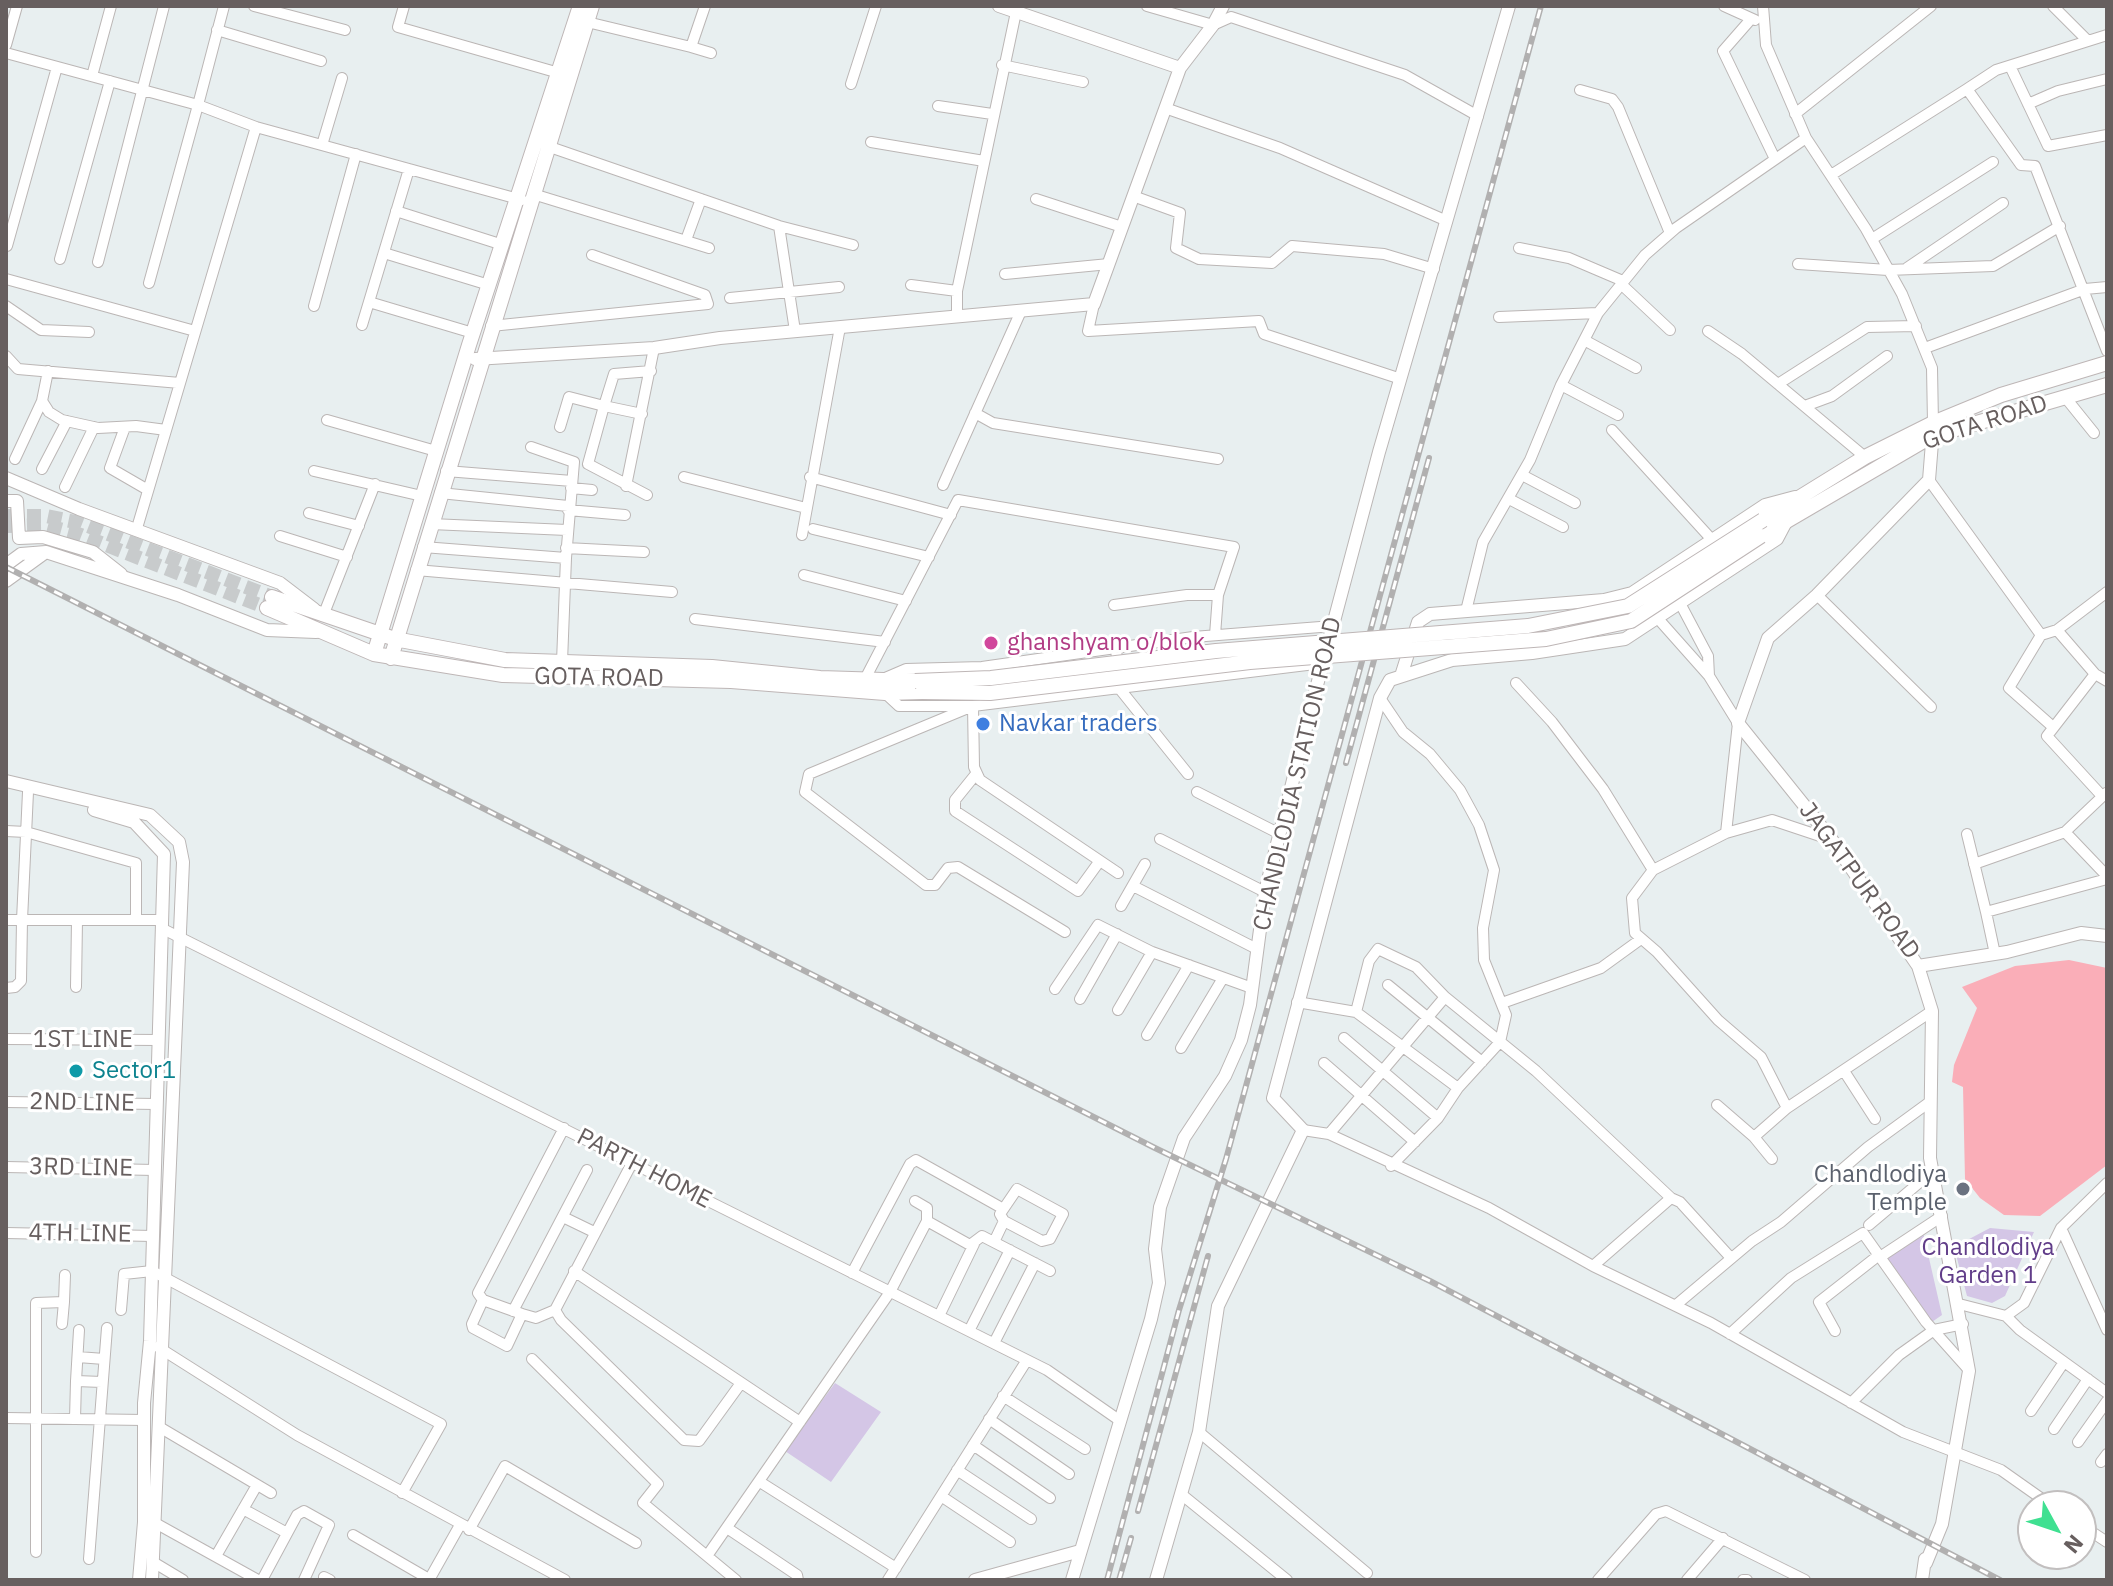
<!DOCTYPE html>
<style>
body{margin:0}
#map{position:relative;width:2113px;height:1586px;overflow:hidden;background:#e8eff0;font-family:"IBM Plex Sans",sans-serif}
canvas{display:block}
.frame{position:absolute;inset:0;border:8px solid #675f5f;pointer-events:none}
.north{position:absolute;left:2017px;top:1490px;width:80px;height:80px;box-sizing:border-box;background:#fff;border:2px solid #c2bfbf;border-radius:50%;rotate:130deg;font-size:22px;font-weight:700;line-height:32px;text-align:center;color:#675f5f}
.north::after{content:'';display:block;margin:auto;width:28px;height:36px;background:#3fe091;clip-path:polygon(50% 0,100% 100%,50% 72%,0 100%)}
</style>
<div id="map">
<canvas width="2113" height="1586"></canvas>
<div class="frame"></div>
<div class="north">N</div>
</div>
<script>
const context = document.querySelector('canvas').getContext('2d');
context.lineJoin = 'round';
function fill(path, color) { context.fillStyle = color; context.fill(path, 'evenodd'); }
const poly = rows => new Path2D(rows.map(r => 'M' + r).join(''));
function strokePath(path, color, width, dash) { context.strokeStyle = color; context.lineWidth = width; context.lineCap = dash ? 'butt' : 'round'; context.setLineDash(dash || []); context.stroke(path); }
function label(font, color, halo, rows, align = 'center') {
  context.font = font + ' "IBM Plex Sans",sans-serif'; context.lineWidth = 6; context.setLineDash([]); context.textBaseline = 'middle'; context.strokeStyle = halo; context.fillStyle = color; for (const [text, x, y, turn = 0] of rows) {
    context.save(); context.translate(x, y); context.rotate((+turn || 0) * Math.PI / 180); context.textAlign = isNaN(turn) ? turn : align; if (halo) context.strokeText(text, 0, 0); context.fillText(text, 0, 0); context.restore();
  }
}
fill(poly([
 [1990,1228,2034,1232,2005,1296,1992,1303,1967,1296,1954,1247],
 [1923,1232,1942,1315,1929,1324,1887,1257],
 [835,1383,881,1412,831,1482,785,1451]
]), '#d4c6e6');
fill(poly([
 [2069,960,2107,968,2107,1165,2040,1216,2004,1215,1980,1198,1965,1179,1963,1087,1952,1082,1954,1065,1977,1008,1962,987,2015,966]
]), '#faaeb8');
strokePath(poly([
 [6,516,46,516,80,523,272,597],
 [6,526,44,525,78,534,267,608]
]), '#c8cbcc', 14, [14, 7]);
const minor = poly([
 [254,6,345,30],
 [404,6,398,27,559,73],
 [1147,6,1213,25,1231,17,1405,75,1478,116],
 [1724,6,1755,20],
 [1763,6,1766,45,1806,138],
 [2053,6,2088,41],
 [1751,19,1723,51,1775,159],
 [587,22,691,47,705,6],
 [217,30,321,61],
 [6,45,17,6],
 [691,47,711,53],
 [6,53,198,105,149,283],
 [1002,65,1083,82],
 [2010,66,2048,146,2107,135],
 [92,76,111,6],
 [851,84,876,6],
 [1967,89,1996,70,2107,35],
 [1580,90,1612,99,1618,107,1670,233],
 [2028,104,2058,91,2107,79],
 [938,106,992,114],
 [1165,108,1280,148,1447,221],
 [1795,114,1931,6],
 [256,127,522,200],
 [871,142,984,161],
 [322,145,342,78],
 [547,146,779,226,853,245],
 [1831,175,1967,89,2021,165,2035,166,2107,351],
 [533,194,709,248],
 [1133,196,1180,213,1176,248,1199,259,1272,263,1292,246,1384,254,1434,269],
 [1036,199,1122,227],
 [396,211,503,245],
 [779,226,795,331],
 [1872,239,1993,162],
 [686,240,701,199],
 [7,246,57,67],
 [1519,248,1569,258,1623,281],
 [384,253,489,285],
 [60,259,110,81],
 [98,262,164,6],
 [1798,264,1888,270,1993,266,2060,226],
 [1907,268,2003,203],
 [1005,274,1109,264],
 [6,279,195,331],
 [1621,284,1670,330],
 [911,285,957,291],
 [730,298,839,287],
 [369,302,473,333],
 [1094,304,1088,331,1259,321,1264,334,1401,379],
 [6,306,41,330,89,332],
 [314,306,356,154],
 [957,317,957,291,1016,12],
 [1499,317,1598,313],
 [362,325,409,169],
 [491,326,708,304,705,295,592,255],
 [1708,331,1742,354,1865,457],
 [1584,340,1636,368],
 [1925,348,2085,289,2107,287],
 [6,356,18,369,180,383],
 [48,371,42,401,49,412,62,420,98,428,136,426,166,430],
 [1778,384,1867,327,1916,326],
 [1561,385,1618,415],
 [2065,397,2094,433],
 [1805,406,1832,396,1887,356],
 [975,413,993,423,1218,459],
 [642,414,604,406,588,464,647,495],
 [327,420,436,451],
 [125,427,110,468,148,490],
 [560,427,569,397,604,406,614,374,651,371],
 [1612,430,1714,542],
 [15,459,42,401],
 [42,469,67,421],
 [314,471,422,496],
 [446,471,572,481],
 [1522,475,1575,503],
 [684,477,806,508],
 [810,477,951,515],
 [1929,480,2041,635,2057,630,2095,674],
 [943,485,1021,311],
 [626,486,654,348],
 [65,487,94,427],
 [571,488,592,490],
 [440,493,568,506],
 [1509,499,1563,527],
 [568,510,625,515],
 [309,513,359,526],
 [431,524,567,530],
 [137,528,256,127,198,105,224,6],
 [813,529,929,557],
 [802,535,840,327],
 [280,536,347,557],
 [423,547,566,558,574,462,531,447],
 [566,548,644,552],
 [416,570,672,592],
 [804,575,906,601],
 [1817,595,1931,707],
 [1114,605,1187,595,1218,595],
 [1681,605,1708,656,1709,676],
 [1466,611,1483,542,1530,460,1561,385,1598,313,1645,255,1676,228,1806,138,1866,229,1902,294,1932,368,1933,423],
 [1653,613,1709,676,1738,723,1726,833],
 [323,616,375,484],
 [695,619,885,642],
 [2057,630,2107,592],
 [2041,635,2009,688,2053,727],
 [1116,647,1119,688,1188,774],
 [562,662,566,558],
 [885,678,906,669,982,667,1193,637,1333,626],
 [865,679,958,500,1234,547,1218,595,1215,635],
 [1516,683,1552,722,1603,789,1653,870],
 [885,693,899,706,973,706,1323,663],
 [973,706,809,774,805,792,926,885,935,885,948,868,958,867,1065,932],
 [973,706,974,767,980,780,1118,873],
 [976,774,955,800,955,811,1078,891,1099,862],
 [28,792,22,920,163,920],
 [1197,792,1280,834],
 [2106,793,2065,832,2107,876],
 [2102,796,2047,736,2095,674,2107,681],
 [6,831,26,832,136,863,136,920],
 [1967,834,1986,912],
 [1160,839,1265,892],
 [1832,840,1772,820,1726,833,1653,870,1632,898,1635,933,1657,952,1718,1020,1761,1057,1787,1108,1932,1011],
 [1974,864,2065,832],
 [1133,886,1257,949],
 [1121,906,1145,864],
 [6,920,22,920,21,981,15,987,6,988],
 [163,929,1047,1370,1119,1420],
 [1995,954,1986,912,2107,879],
 [1388,985,1482,1062],
 [76,987,77,920],
 [1055,989,1098,925,1152,952,1252,988],
 [1080,999,1117,934],
 [1297,1002,1356,1012,1458,1088,1500,1042,1506,1015,1484,960,1483,928,1494,870,1479,825,1460,790,1430,754,1403,732,1380,698],
 [1502,1003,1601,968,1641,939],
 [1118,1010,1152,952],
 [1356,1012,1369,961,1378,949,1416,967,1445,997],
 [1147,1035,1189,965],
 [1344,1038,1438,1118],
 [6,1039,159,1040],
 [1181,1048,1223,978],
 [1324,1063,1415,1142],
 [1844,1071,1875,1119],
 [6,1102,157,1104],
 [1717,1105,1754,1137,1787,1108],
 [1303,1130,1329,1134,1489,1208,1593,1266,1711,1323,1903,1432,2001,1470,2052,1506],
 [1329,1134,1445,997,1536,1071,1671,1198,1593,1266],
 [1754,1137,1772,1159],
 [632,1163,555,1310,561,1320,684,1440,699,1441,741,1383],
 [1391,1166,1438,1118,1458,1088],
 [6,1167,155,1170],
 [1671,1198,1680,1202,1731,1258],
 [915,1201,927,1208,927,1221,970,1245,982,1236,1050,1271],
 [563,1217,594,1232],
 [1869,1225,1933,1171],
 [2061,1228,2107,1330],
 [6,1233,153,1236],
 [994,1242,1004,1221,1000,1214,1017,1189,1063,1214,1050,1239,1042,1241,1004,1221],
 [1880,1257,1942,1216],
 [574,1271,800,1422],
 [852,1273,910,1164,916,1160,1000,1207],
 [483,1300,472,1324,473,1328,507,1346,522,1314,483,1300,478,1293,564,1128],
 [1959,1304,2006,1316,2024,1303,2061,1228,2107,1183],
 [1676,1305,1752,1241,1781,1222,1868,1147,1931,1101],
 [121,1310,124,1274,152,1271,441,1424,402,1493],
 [513,1311,587,1170],
 [522,1314,536,1318,555,1310],
 [939,1316,974,1244],
 [2006,1316,2020,1330,2107,1393],
 [62,1324,64,1302],
 [79,1330,76,1381,102,1382],
 [969,1331,1010,1250],
 [1835,1331,1819,1302,1879,1255],
 [1730,1334,1791,1278,1863,1233,1926,1322,1968,1369],
 [994,1343,1035,1263],
 [158,1347,297,1435,565,1580],
 [78,1357,104,1359],
 [532,1359,658,1484,643,1503,707,1556],
 [1003,1396,1085,1449],
 [1851,1403,1899,1355,1934,1330,1963,1324],
 [2031,1411,2064,1362],
 [6,1418,144,1420],
 [75,1419,76,1381],
 [989,1419,1069,1474],
 [161,1428,271,1493],
 [2054,1429,2088,1379],
 [1199,1432,1367,1573],
 [2078,1442,2107,1401],
 [973,1445,1050,1498],
 [2101,1462,2107,1454],
 [957,1470,1031,1519],
 [760,1482,896,1568],
 [1181,1494,1287,1580],
 [941,1496,1010,1542],
 [243,1509,287,1533],
 [148,1519,258,1580],
 [2081,1525,2107,1542],
 [727,1528,797,1575,798,1580],
 [469,1530,505,1466,636,1543],
 [353,1535,429,1579],
 [36,1552,36,1303,64,1302,65,1275],
 [216,1556,257,1485],
 [89,1559,107,1328],
 [153,1562,183,1580],
 [324,1577,330,1580],
 [262,1580,297,1515,304,1511,329,1525,304,1580],
 [429,1580,460,1525],
 [736,1580,707,1556,890,1292,927,1221],
 [888,1580,1027,1360],
 [1598,1580,1656,1514,1666,1511,1805,1580],
 [1687,1580,1723,1538],
 [1743,1580,1747,1580]
]);
const tertiary = poly([
 [1180,68,1213,25,1223,6],
 [475,359,654,348,720,338,1094,304,1180,68,999,6],
 [6,478,79,509,280,583,314,609],
 [6,501,17,501,19,538,43,537,93,552,121,574],
 [6,565,21,554,46,552,178,595,267,630,316,632],
 [6,581,46,552],
 [1401,676,1418,622,1430,614,1604,600,1632,593,1765,505,1795,497],
 [6,781,150,815,179,842,183,862,152,1580],
 [94,810,134,822,164,854,150,1341,144,1403,144,1522,139,1580],
 [1918,966,2007,952,2081,933,2107,936],
 [1926,1563,1942,1524,1969,1371,1930,1158,1932,1011,1918,966,1832,840,1738,723,1768,638,1817,595,1929,480,1933,430],
 [975,1580,1080,1551],
 [1072,1580,1151,1319,1159,1283,1155,1249,1160,1207,1184,1138,1225,1076,1241,1040,1250,1005,1265,892,1312,704,1379,452,1509,6],
 [1156,1580,1199,1432,1218,1306,1303,1130,1273,1098,1380,698,1390,680,1452,660,1532,653,1625,639,1777,539,1786,522],
 [1922,1580,1925,1559]
]);
const secondary = poly([
 [1763,520,1865,457,1933,423,2001,395,2107,363],
 [1761,536,1932,436,2107,385],
 [272,597,395,639,505,660,712,667,820,678,915,681],
 [267,608,374,654,503,675,731,681,885,693,922,692],
 [374,654,469,345,580,6],
 [391,658,592,6]
]);
strokePath(minor, '#bbb6b5', 12);
strokePath(tertiary, '#bbb6b5', 14);
strokePath(secondary, '#beb6b6', 16);
strokePath(minor, '#fff', 10);
strokePath(tertiary, '#fff', 12);
strokePath(secondary, '#fff', 14);
const rail = poly([
 [6,567,1155,1148,1430,1281,2000,1580],
 [1346,763,1429,458],
 [1138,1511,1208,1256],
 [1107,1580,1179,1310,1226,1159,1541,6],
 [1119,1580,1131,1538]
]);
strokePath(rail, '#b1b0b0', 6);
strokePath(rail, '#fff', 3, [9]);
const secondaryBridge = poly([
 [915,681,991,678,1216,651,1528,626,1628,606,1763,520],
 [922,692,990,693,1250,662,1546,639,1631,621,1761,536]
]);
strokePath(secondaryBridge, '#beb6b6', 16, []);
strokePath(secondaryBridge, '#fff', 14);
for (const [x, y, r, color] of [
 [991,643,8,"#d1479c"],
 [983,724,8,"#3f7fe0"],
 [76,1071,8,"#0f9aa8"],
 [1963,1189,8,"#6b7280"]
]) { const dot = new Path2D(); dot.arc(x, y, r, 0, 2 * Math.PI); context.fillStyle = color; context.fill(dot); strokePath(dot, '#fff', 3); }
label('24px', '#675f5f', '#fff', [
 ["GOTA ROAD",1985,423,-18],
 ["GOTA ROAD",599,678,1],
 ["CHANDLODIA STATION ROAD",1298,774,-77],
 ["JAGATPUR ROAD",1859,881,54],
 ["1ST LINE",83,1040],
 ["2ND LINE",82,1103,1],
 ["3RD LINE",81,1168,1],
 ["PARTH HOME",644,1169,27],
 ["4TH LINE",80,1234,1]
]);
label('24px', '#b23c85', '#fff', [
 ["ghanshyam o/blok",1007,643]
], 'left');
label('24px', '#366cbe', '#fff', [
 ["Navkar traders",999,724]
], 'left');
label('24px', '#0d838f', '#fff', [
 ["Sector1",92,1071]
], 'left');
label('24px', '#5b616d', '#fff', [
 ["Chandlodiya",1947,1175],
 ["Temple",1947,1203]
], 'right');
label('24px', '#613d89', '#fff', [
 ["Chandlodiya",1988,1248],
 ["Garden 1",1988,1276]
]);
</script>
